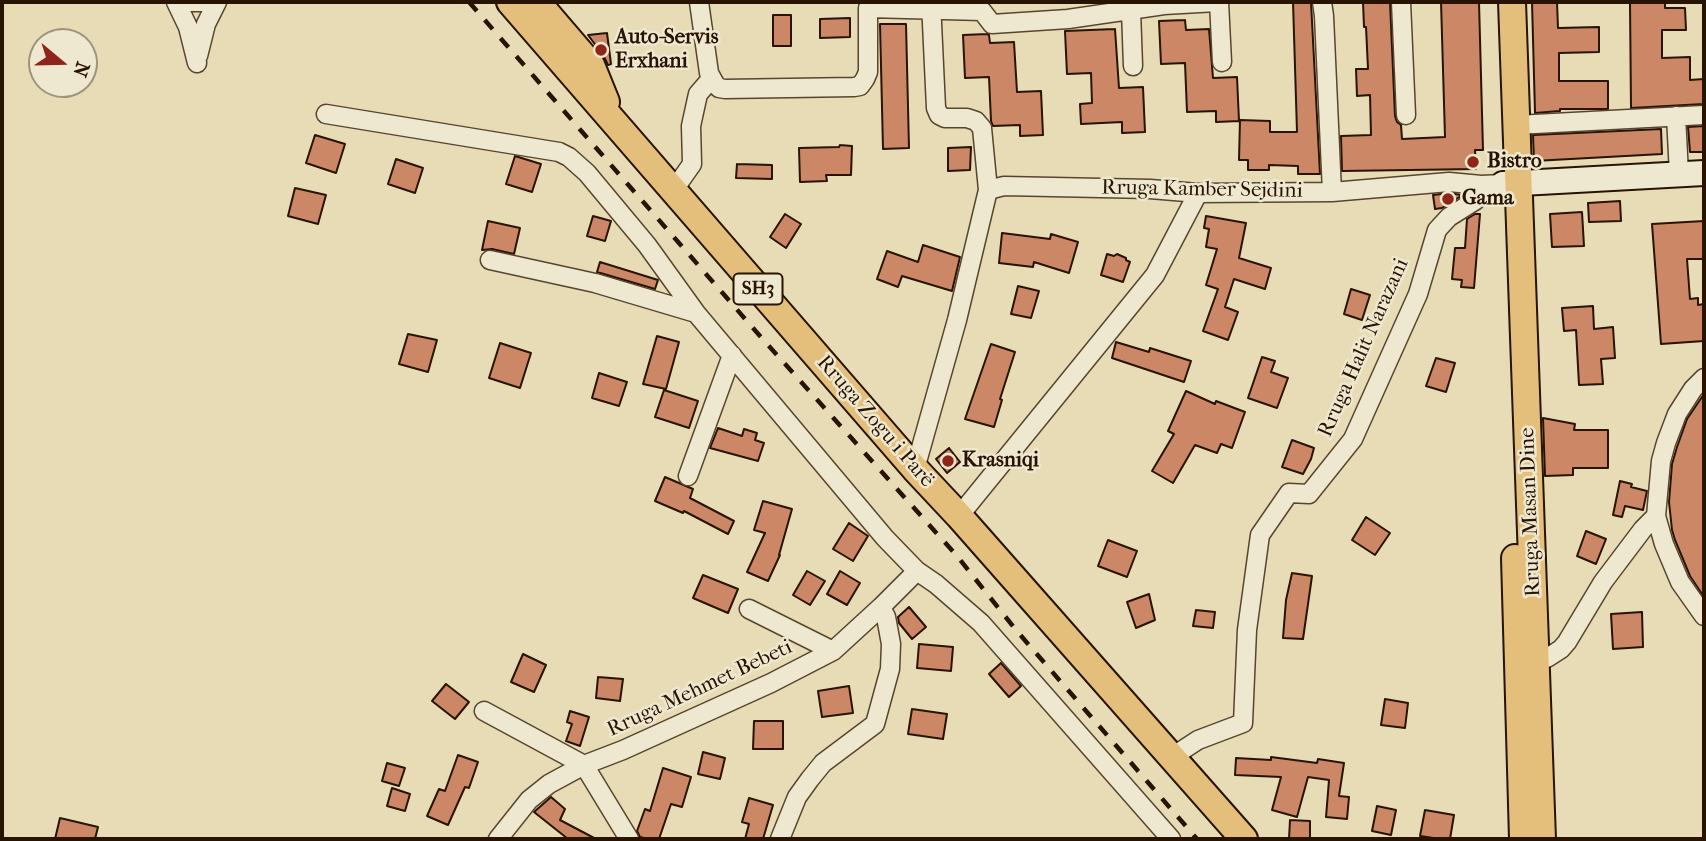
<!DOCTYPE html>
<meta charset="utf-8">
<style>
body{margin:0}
#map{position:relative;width:1706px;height:841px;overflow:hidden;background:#e7dcb6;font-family:"IM FELL French Canon",serif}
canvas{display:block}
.frame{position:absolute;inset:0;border:4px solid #281300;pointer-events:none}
.north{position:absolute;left:28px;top:28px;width:70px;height:70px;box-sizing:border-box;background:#efe8d0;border:2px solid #9f937d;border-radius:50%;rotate:109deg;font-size:19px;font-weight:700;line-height:28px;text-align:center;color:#281300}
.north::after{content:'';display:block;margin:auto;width:24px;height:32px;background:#8f2418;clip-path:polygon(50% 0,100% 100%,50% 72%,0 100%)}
</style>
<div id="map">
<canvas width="1706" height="841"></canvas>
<div class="frame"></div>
<div class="north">N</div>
</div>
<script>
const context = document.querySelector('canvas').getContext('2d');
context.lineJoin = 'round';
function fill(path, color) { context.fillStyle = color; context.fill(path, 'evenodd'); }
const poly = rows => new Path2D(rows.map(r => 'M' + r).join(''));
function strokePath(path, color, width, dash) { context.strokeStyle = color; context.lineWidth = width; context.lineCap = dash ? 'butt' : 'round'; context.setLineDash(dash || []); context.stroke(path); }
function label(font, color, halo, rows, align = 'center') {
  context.font = font + ' "IM FELL French Canon",serif'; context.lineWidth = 5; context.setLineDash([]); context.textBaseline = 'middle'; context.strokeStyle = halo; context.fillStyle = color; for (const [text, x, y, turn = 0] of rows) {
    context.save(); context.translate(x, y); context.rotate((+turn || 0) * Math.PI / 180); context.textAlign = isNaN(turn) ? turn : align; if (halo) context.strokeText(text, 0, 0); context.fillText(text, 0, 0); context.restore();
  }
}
const building = poly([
 [1293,2,1311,2,1320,174,1298,174,1298,166,1269,165,1269,170,1248,170,1248,160,1239,160,1240,120,1270,121,1270,132,1297,132,1293,2],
 [1363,2,1390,2,1395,116,1397,122,1401,125,1402,139,1445,137,1441,2,1479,2,1483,150,1475,150,1476,169,1342,171,1341,136,1371,135,1370,95,1357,96,1356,69,1368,69,1366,27,1364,27,1363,2],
 [1532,2,1557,2,1558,28,1599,27,1599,52,1559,53,1559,81,1608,81,1608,109,1560,109,1560,111,1535,113,1532,2],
 [1665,2,1665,8,1685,8,1686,30,1662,30,1662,58,1690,57,1690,80,1704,79,1704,104,1631,108,1630,3,1665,2],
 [773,15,791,15,791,46,773,46,773,15],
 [850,18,850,37,820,38,820,19,850,18],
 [1185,20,1186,30,1209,29,1213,78,1237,77,1239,121,1216,122,1216,111,1187,112,1185,63,1161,64,1159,21,1185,20],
 [880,24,906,24,909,148,883,149,880,24],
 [1115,29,1119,88,1143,87,1145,132,1122,133,1122,122,1081,124,1080,104,1092,103,1091,73,1067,74,1065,31,1115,29],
 [607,33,611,64,608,65,603,55,588,35,607,33],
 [987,34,989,35,990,43,1014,42,1017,92,1041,91,1043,135,1020,136,1020,125,993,126,991,121,989,77,965,78,963,35,987,34],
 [1704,126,1704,152,1690,152,1688,127,1704,126],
 [1661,129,1662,154,1534,161,1533,135,1661,129],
 [315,135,345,144,336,173,306,163,315,135],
 [840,145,852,146,851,175,826,175,827,181,800,182,799,148,839,147,840,145],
 [971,147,970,170,948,171,948,148,971,147],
 [515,156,541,164,532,192,506,184,515,156],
 [396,159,423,168,415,193,388,184,396,159],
 [737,164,772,165,772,179,736,178,737,164],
 [295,188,326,195,318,224,288,216,295,188],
 [1449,193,1461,195,1461,196,1442,208,1435,209,1433,195,1449,193],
 [1620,201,1621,221,1589,222,1588,203,1620,201],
 [1582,212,1584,246,1552,247,1550,214,1582,212],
 [785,214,801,224,786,248,770,237,785,214],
 [1475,214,1480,214,1474,288,1461,287,1462,280,1452,279,1455,248,1465,248,1467,219,1475,214],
 [593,216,611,221,605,241,587,236,593,216],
 [1206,216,1246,223,1239,258,1271,268,1265,289,1234,279,1225,307,1238,312,1228,340,1203,331,1218,289,1206,285,1217,249,1206,247,1209,229,1204,228,1206,216],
 [488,221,520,228,514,254,492,249,482,250,488,221],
 [1704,221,1704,259,1687,259,1690,299,1698,298,1698,305,1704,304,1704,341,1661,344,1652,224,1704,221],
 [1002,233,1050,239,1051,234,1078,242,1069,273,1034,262,1033,267,999,263,1002,233],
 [923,245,960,257,952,291,902,276,898,287,877,279,887,251,918,262,923,245],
 [1107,254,1114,256,1117,254,1126,258,1126,260,1130,262,1123,282,1101,275,1107,254],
 [600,262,658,280,655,289,597,272,600,262],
 [1018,286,1039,291,1031,318,1011,314,1018,286],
 [1351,289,1370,295,1362,320,1344,314,1351,289],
 [1593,306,1594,329,1613,327,1615,358,1601,359,1603,384,1579,385,1576,330,1564,331,1562,308,1593,306],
 [408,334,437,340,428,372,399,364,408,334],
 [657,336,679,342,666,389,643,384,657,336],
 [1116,342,1149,352,1150,348,1191,361,1184,382,1112,358,1116,342],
 [500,343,531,353,520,388,489,378,500,343],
 [991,344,1015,352,1000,399,1002,400,994,427,965,419,991,344],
 [1262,357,1275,361,1271,372,1288,378,1277,408,1248,398,1262,357],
 [1436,358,1455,363,1446,392,1426,386,1436,358],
 [599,373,627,382,619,406,592,398,599,373],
 [664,390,698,401,689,428,655,417,664,390],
 [1186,391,1215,404,1216,401,1245,412,1232,448,1221,444,1217,453,1195,445,1173,483,1152,471,1174,434,1168,431,1186,391],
 [1704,394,1704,597,1690,576,1675,540,1672,530,1669,502,1672,464,1677,447,1687,419,1704,394],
 [1543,418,1575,424,1574,430,1608,430,1608,468,1573,468,1573,475,1545,476,1543,418],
 [718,428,742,436,744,429,757,433,755,440,764,443,758,461,710,448,718,428],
 [1292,440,1314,448,1311,459,1303,474,1282,467,1292,440],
 [949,448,960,462,947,473,936,459,949,448],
 [665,477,693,489,690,498,734,521,728,534,684,511,683,513,655,501,665,477],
 [1620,481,1632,484,1631,487,1647,491,1643,510,1625,506,1622,517,1613,515,1620,481],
 [763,501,792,509,779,555,780,555,768,581,747,572,765,533,754,530,763,501],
 [1366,517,1390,533,1375,555,1352,540,1366,517],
 [849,523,868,536,853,561,833,549,849,523],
 [1586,531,1606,539,1596,564,1577,556,1586,531],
 [1108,540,1137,551,1127,577,1098,566,1108,540],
 [807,571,825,581,810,605,793,595,807,571],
 [840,571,860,583,847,605,827,594,840,571],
 [1292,573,1312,576,1303,639,1283,638,1286,600,1292,573],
 [703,575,738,589,728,613,693,598,703,575],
 [1149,594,1155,620,1136,628,1127,602,1149,594],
 [909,607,926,627,912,639,899,623,898,617,909,607],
 [1196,610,1215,612,1213,628,1193,626,1196,610],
 [1642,612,1643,647,1613,649,1611,614,1642,612],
 [919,644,953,647,951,671,917,668,919,644],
 [523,654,546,665,534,692,511,682,523,654],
 [1001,663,1021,686,1009,697,989,674,1001,663],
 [598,677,623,679,620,701,596,698,598,677],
 [446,684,469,702,455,719,432,701,446,684],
 [849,686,853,713,822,717,818,691,849,686],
 [1385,699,1408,703,1405,728,1381,725,1385,699],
 [912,709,947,714,943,739,908,734,912,709],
 [570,711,589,717,580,746,566,741,572,724,567,722,570,711],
 [754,721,783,721,783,749,753,749,754,721],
 [703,752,725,758,720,779,698,774,703,752],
 [458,755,478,762,469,788,465,787,448,825,427,816,439,789,445,791,458,755],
 [1271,757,1317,763,1318,759,1344,763,1339,796,1349,797,1347,819,1326,817,1329,780,1308,777,1297,817,1272,810,1281,777,1235,775,1236,758,1271,760,1271,757],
 [387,763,405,768,399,786,382,781,387,763],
 [663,768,691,777,682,807,671,804,659,839,648,839,640,837,637,831,645,809,650,811,663,768],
 [392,788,410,794,405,811,387,806,392,788],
 [551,797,565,809,560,820,596,839,568,839,534,812,551,797],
 [749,798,773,805,763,839,745,839,749,824,742,822,749,798],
 [1377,806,1396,810,1391,835,1372,831,1377,806],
 [1425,810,1454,815,1450,839,1440,839,1420,836,1425,810],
 [60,818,98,827,95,839,55,839,60,818],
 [1290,820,1310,821,1310,839,1289,839,1290,820]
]);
fill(building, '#cc8766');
strokePath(building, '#281300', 2);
const street = poly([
 [176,2,188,27,197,63],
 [191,2,202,2],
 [699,2,709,73,715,84,719,88,725,89,854,87,860,86,865,79,868,72,868,8,982,11,992,24,1068,19,1164,5,1217,2],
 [931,2,936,108,939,115,945,118,967,118,976,121,982,128,988,190],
 [1219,2,1222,62],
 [1322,2,1324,16,1332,192],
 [1401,2,1406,115],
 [1131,10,1133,66],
 [198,56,206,24,217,2],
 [326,114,559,152,569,157,587,173,647,245,696,313,885,538,917,571,936,584,981,623,1171,839],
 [1676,116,1679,174],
 [1516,125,1704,115],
 [673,191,692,164,691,126,698,94,711,79],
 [490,260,595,283,696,313],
 [1704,378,1693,389,1677,414,1666,443,1661,461,1656,516,1664,544,1680,582,1704,616],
 [915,469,957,320,988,190,1004,186,1150,189,1198,193,1332,192,1449,182,1481,185,1503,184],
 [688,476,732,355],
 [959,516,1155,275,1198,193],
 [749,609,833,651],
 [1536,658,1547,658,1561,649,1567,642,1603,582,1643,529,1656,516],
 [484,711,584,765,629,839],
 [1172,757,1198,740,1243,723,1247,630,1260,535,1289,493,1309,494,1353,439,1418,294,1437,230,1449,217,1476,200,1481,185],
 [498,839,529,800,549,784,584,765,623,750,771,683,833,651,881,607,917,571],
 [780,839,797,797,810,779,823,763,875,724,890,669,891,644,886,617,881,607]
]);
const secondary = poly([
 [1503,184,1704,173]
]);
const primary = poly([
 [510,2,915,469,959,516,1244,839],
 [537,2,591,65,606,102],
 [1512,2,1542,839],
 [1515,558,1523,839]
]);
strokePath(street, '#58452e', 21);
strokePath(secondary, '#281300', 28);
strokePath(primary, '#281300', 30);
strokePath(street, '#efe8d0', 18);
strokePath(secondary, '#efe8d0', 24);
strokePath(primary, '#e4be7b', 26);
strokePath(poly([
 [469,2,760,336,957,556,1016,630,1197,839]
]), '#281300', 4.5, [12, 12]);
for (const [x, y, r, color] of [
 [601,50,7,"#8f2418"],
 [1473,162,7,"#8f2418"],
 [1448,199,7,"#8f2418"],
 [948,461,7,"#8f2418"]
]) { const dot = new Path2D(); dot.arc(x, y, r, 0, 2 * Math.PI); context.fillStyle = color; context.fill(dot); strokePath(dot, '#efe8d0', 2.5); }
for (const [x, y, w] of [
 [758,289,49]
]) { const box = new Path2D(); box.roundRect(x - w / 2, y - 15.5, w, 31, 5); context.fillStyle = '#efe8d0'; context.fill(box); strokePath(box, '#281300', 2); }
label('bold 19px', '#281300', null, [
 ["SH3",758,289]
]);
label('bold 21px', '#281300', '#efe8d0', [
 ["Auto-Servis",615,38],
 ["Erxhani",615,62],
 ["Bistro",1487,162],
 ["Gama",1462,199],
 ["Krasniqi",962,461]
], 'left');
label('21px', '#281300', '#efe8d0', [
 ["Rruga Kamber Sejdini",1202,190,1],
 ["Rruga Halit Narazani",1364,348,-66],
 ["Rruga Zogu i Parë",875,422,49],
 ["Rruga Masan Dine",1531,512,-92],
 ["Rruga Mehmet Bebeti",700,689,-25]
]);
</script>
